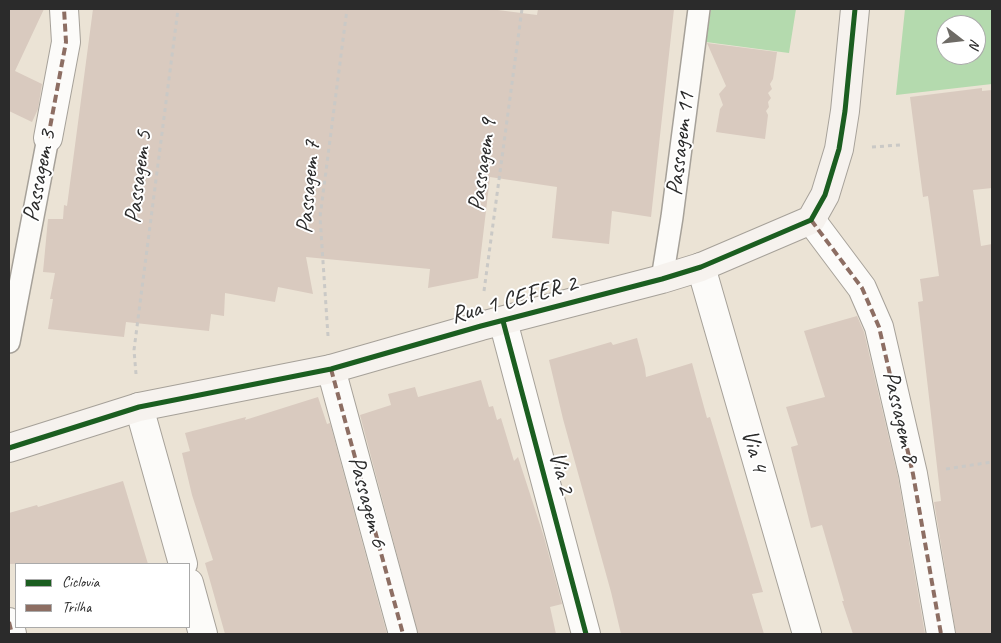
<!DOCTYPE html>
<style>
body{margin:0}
#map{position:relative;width:1001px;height:643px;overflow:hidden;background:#ebe3d5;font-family:Caveat,sans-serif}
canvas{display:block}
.frame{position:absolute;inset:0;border:10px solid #2b2b2b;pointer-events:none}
.legend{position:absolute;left:15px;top:563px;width:175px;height:65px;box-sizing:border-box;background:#fff;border:1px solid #aaa;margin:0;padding:6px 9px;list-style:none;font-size:15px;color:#2b2b2b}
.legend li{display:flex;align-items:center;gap:10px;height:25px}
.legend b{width:25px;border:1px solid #aaa}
.north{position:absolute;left:936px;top:15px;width:50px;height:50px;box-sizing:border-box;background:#fff;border:1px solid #aaa;border-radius:50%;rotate:106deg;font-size:14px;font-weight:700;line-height:20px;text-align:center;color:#2b2b2b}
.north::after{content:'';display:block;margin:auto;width:18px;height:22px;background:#6e6b66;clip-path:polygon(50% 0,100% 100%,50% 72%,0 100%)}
</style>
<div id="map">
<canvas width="1001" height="643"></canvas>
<div class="frame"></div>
<ul class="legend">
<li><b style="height:6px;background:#1b5e20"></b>Ciclovia</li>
<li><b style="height:6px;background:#8d6e63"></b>Trilha</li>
</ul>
<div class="north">N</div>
</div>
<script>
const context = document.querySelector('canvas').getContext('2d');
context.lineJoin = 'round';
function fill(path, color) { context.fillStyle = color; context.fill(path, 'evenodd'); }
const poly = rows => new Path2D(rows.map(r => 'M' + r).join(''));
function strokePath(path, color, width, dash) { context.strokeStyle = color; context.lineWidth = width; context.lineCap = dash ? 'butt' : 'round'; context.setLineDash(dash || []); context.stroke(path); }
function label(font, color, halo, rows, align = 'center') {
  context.font = font + ' Caveat,sans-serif'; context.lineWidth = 4; context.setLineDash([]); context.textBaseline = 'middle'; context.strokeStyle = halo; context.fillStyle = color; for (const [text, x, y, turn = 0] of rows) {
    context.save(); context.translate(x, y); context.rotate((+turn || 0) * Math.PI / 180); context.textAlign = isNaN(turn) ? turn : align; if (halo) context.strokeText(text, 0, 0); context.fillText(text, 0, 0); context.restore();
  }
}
fill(poly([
 [711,9,796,9,789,53,706,42],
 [905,9,992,9,992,84,896,95],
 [946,25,976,25,976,55,946,55]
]), '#b4daae');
fill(poly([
 [9,9,44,9,15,71,42,84,38,109,32,122,9,111],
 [93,9,490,9,537,15,538,9,674,9,651,217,612,211,609,244,552,238,557,187,490,177,478,278,428,288,430,269,306,257,313,294,278,287,275,302,225,293,224,316,211,314,209,331,126,322,124,337,48,329,53,299,50,299,55,273,43,272,48,219,63,219,64,205,67,206],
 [707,43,777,52,773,79,770,84,772,89,768,93,771,98,768,102,769,107,766,111,768,115,765,139,716,132,720,109,723,105,719,94,726,86],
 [982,88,982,91,992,90,992,188,973,190,981,246,992,244,992,634,956,634,934,502,941,501,918,302,923,301,920,279,939,276,928,196,923,197,910,97],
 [857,316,864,332,898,477,925,634,853,634,842,601,844,601,822,525,811,528,791,447,798,445,786,407,825,397,804,331],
 [637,338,645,368,646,377,692,363,707,418,710,417,763,592,752,594,764,634,621,634,611,592,563,419,549,360,611,342,613,345],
 [481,380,489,407,493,406,497,420,501,418,514,461,518,457,544,537,562,604,550,607,556,634,418,634,360,415,391,405,388,394,415,387,418,397],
 [318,397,327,424,330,423,387,634,225,634,205,563,213,560,192,495,182,453,190,451,185,433,246,417,245,420],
 [123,481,148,564,9,564,9,513,37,505,38,507]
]), '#d9cabf');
const lane = poly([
 [662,279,672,217,699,9],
 [9,342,48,138]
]);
const street = poly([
 [48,138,66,42,64,9],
 [811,220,862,288,879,327,913,474,941,634],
 [701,267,807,634],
 [503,321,586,634],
 [331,369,403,634],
 [139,407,183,564],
 [189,583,203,634],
 [9,622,12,634]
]);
const secondary = poly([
 [9,448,139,407,331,369,481,326,662,279,701,267,811,220,825,195,839,149,845,111,855,9]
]);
strokePath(lane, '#a6a199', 24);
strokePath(street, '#a6a199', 30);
strokePath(secondary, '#a6a199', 30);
strokePath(poly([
 [872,147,900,145],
 [484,291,522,9],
 [328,336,320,217,347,9],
 [136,374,134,350,178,9],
 [946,469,992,462]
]), '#cac9c6', 3, [4, 4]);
strokePath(lane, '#fcfbf9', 21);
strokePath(street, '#fcfbf9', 28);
strokePath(secondary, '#f6f2ee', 28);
strokePath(poly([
 [48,138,66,42,64,9],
 [811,220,862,288,879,327,913,474,941,634],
 [331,369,403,634],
 [9,622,12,634]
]), '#8d6e63', 4, [8, 4]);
strokePath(poly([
 [503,321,586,634],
 [9,448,139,407,331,369,481,326,662,279,701,267,811,220,825,195,839,149,845,111,855,9]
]), '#1b5e20', 5);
label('24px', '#2b2b2b', '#fff', [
 ["Passagem 11",681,144,-83],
 ["Passagem 9",483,165,-82],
 ["Passagem 3",40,176,-79],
 ["Passagem 5",139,177,-83],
 ["Passagem 7",309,187,-85],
 ["Rua 1 CEFER 2",514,300,-15],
 ["Passagem 8",900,417,77],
 ["Via 4",754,451,74],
 ["Via 2",561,473,75],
 ["Passagem 6",367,502,75]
]);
</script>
